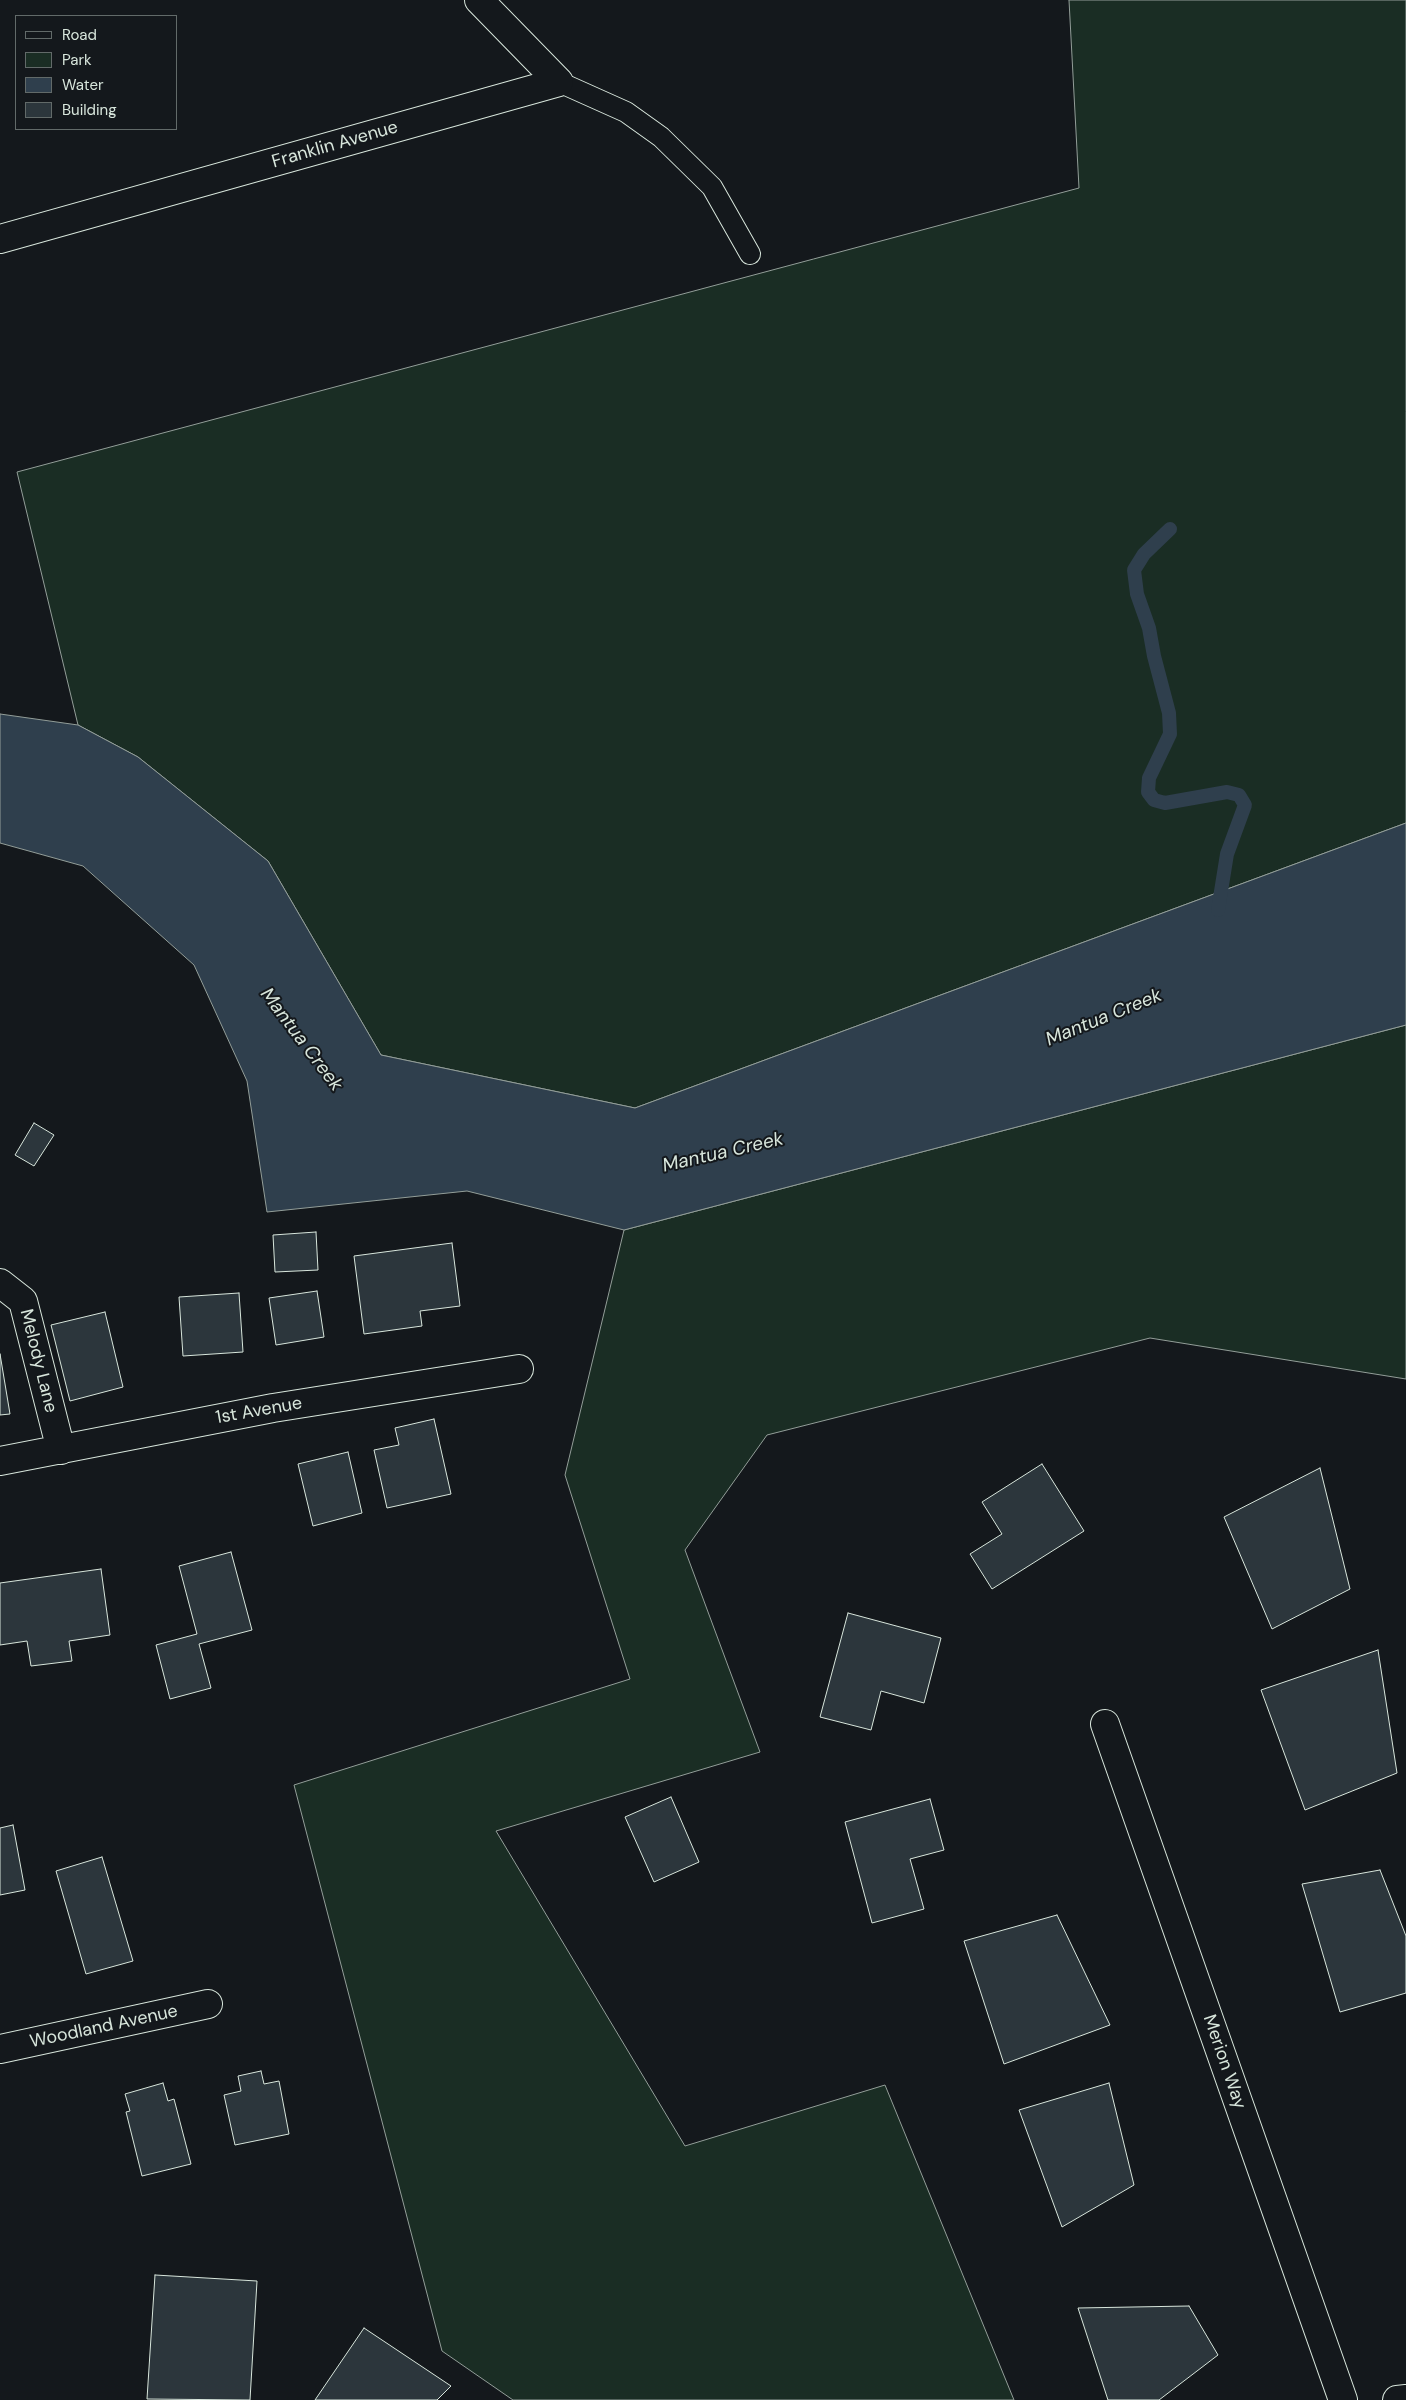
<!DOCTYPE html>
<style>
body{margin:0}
#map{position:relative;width:1406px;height:2400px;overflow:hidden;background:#14181c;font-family:"DM Sans",sans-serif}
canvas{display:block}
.legend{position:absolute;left:15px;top:15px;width:162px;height:115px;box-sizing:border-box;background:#14181c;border:1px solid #626a69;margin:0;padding:6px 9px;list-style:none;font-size:15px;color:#d8e6dc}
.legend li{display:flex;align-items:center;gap:10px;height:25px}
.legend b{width:25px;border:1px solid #626a69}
</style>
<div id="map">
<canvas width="1406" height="2400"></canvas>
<ul class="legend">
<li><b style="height:6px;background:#14181c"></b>Road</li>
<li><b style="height:14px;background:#1a2d24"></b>Park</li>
<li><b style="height:14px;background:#2f3f4d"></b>Water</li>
<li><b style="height:14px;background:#2c363c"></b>Building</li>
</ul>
</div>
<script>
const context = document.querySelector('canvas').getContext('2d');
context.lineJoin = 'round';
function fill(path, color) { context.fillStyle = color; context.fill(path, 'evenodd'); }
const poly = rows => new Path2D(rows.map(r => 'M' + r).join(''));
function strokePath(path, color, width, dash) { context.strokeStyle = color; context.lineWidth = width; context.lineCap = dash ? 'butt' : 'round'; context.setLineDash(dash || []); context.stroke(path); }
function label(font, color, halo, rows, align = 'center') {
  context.font = font + ' "DM Sans",sans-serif'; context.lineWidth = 4; context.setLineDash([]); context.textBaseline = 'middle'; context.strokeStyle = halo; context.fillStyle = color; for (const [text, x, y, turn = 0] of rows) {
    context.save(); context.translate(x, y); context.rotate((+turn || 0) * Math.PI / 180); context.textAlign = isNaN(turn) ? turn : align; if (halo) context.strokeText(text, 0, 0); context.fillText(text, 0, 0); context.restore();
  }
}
const green = poly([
 [1069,0,1406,0,1406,823,635,1108,381,1055,268,861,138,757,78,725,17,472,1079,188,1069,0],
 [1406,1025,1406,1379,1150,1338,767,1435,685,1550,760,1752,496,1831,685,2146,885,2085,1014,2400,513,2400,442,2351,294,1785,630,1679,565,1475,624,1230,1406,1025]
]);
fill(green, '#1a2d24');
strokePath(green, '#939e99', 1);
const water = poly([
 [0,714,78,725,138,757,268,861,381,1055,635,1108,1406,823,1406,1025,624,1230,467,1191,267,1212,247,1081,194,965,83,866,0,843,0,714]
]);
fill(water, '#2f3f4d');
strokePath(water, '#939e99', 1);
strokePath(poly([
 [1170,529,1144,554,1134,570,1137,594,1149,628,1154,656,1169,713,1170,734,1149,778,1148,792,1154,800,1165,803,1227,792,1239,795,1245,805,1227,854,1218,910]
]), '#2f3f4d', 14);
const building = poly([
 [34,1123,54,1135,34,1166,15,1155,34,1123],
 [316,1232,318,1270,275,1272,273,1235,316,1232],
 [452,1243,460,1306,420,1311,422,1326,364,1334,354,1256,452,1243],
 [317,1291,324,1337,276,1345,269,1298,317,1291],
 [239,1293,243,1352,183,1356,179,1297,239,1293],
 [105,1312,123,1387,70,1401,51,1325,105,1312],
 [0,1354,10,1414,0,1415,0,1354],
 [434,1419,451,1494,387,1508,374,1450,399,1445,395,1428,434,1419],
 [348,1452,362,1513,313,1526,298,1464,348,1452],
 [1042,1464,1084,1531,992,1589,970,1554,1002,1534,982,1502,1042,1464],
 [1320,1468,1350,1589,1272,1629,1224,1517,1320,1468],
 [231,1552,252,1630,199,1644,211,1688,170,1699,156,1645,197,1634,179,1566,231,1552],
 [101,1569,110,1635,69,1641,72,1661,31,1666,27,1641,0,1645,0,1583,101,1569],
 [848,1613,941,1638,924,1703,881,1691,871,1730,820,1717,848,1613],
 [1378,1650,1397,1773,1305,1810,1261,1690,1378,1650],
 [671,1797,699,1862,654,1882,625,1817,671,1797],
 [930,1799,944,1850,910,1859,924,1909,872,1923,845,1822,930,1799],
 [13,1825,25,1890,0,1895,0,1828,13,1825],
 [102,1857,133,1961,86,1974,56,1871,102,1857],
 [1380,1870,1406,1936,1406,1993,1340,2012,1302,1884,1380,1870],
 [1057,1915,1110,2025,1004,2064,964,1941,1057,1915],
 [261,2071,264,2084,279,2081,289,2134,235,2145,224,2095,241,2091,238,2076,261,2071],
 [163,2083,168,2101,174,2099,191,2164,142,2176,126,2112,130,2111,125,2094,163,2083],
 [1109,2083,1134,2185,1062,2227,1019,2110,1109,2083],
 [155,2275,257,2281,250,2400,147,2399,155,2275],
 [1189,2306,1218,2355,1159,2400,1108,2400,1078,2308,1189,2306],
 [364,2328,451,2386,437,2400,315,2400,364,2328]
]);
fill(building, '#2c363c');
strokePath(building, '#d8e6dc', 1);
const lane = poly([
 [559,82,626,112,661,137,712,187,750,254]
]);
const street = poly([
 [0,239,559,82,479,0],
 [0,1283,23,1301,61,1450],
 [0,1461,273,1408,519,1369],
 [1105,1724,1343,2400],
 [0,2049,208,2004],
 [1397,2400,1406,2399]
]);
strokePath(lane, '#d8e6dc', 22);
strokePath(street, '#d8e6dc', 30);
strokePath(lane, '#14181c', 20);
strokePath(street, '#14181c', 28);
label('18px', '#d8e6dc', '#14181c', [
 ["Franklin Avenue",335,145,-16],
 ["Melody Lane",38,1361,76],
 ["1st Avenue",259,1411,-10],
 ["Woodland Avenue",104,2027,-12],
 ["Merion Way",1224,2062,71]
]);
label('italic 19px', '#d8e6dc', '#14181c', [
 ["Mantua Creek",1104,1018,-22],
 ["Mantua Creek",301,1040,53],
 ["Mantua Creek",723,1153,-13]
]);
</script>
